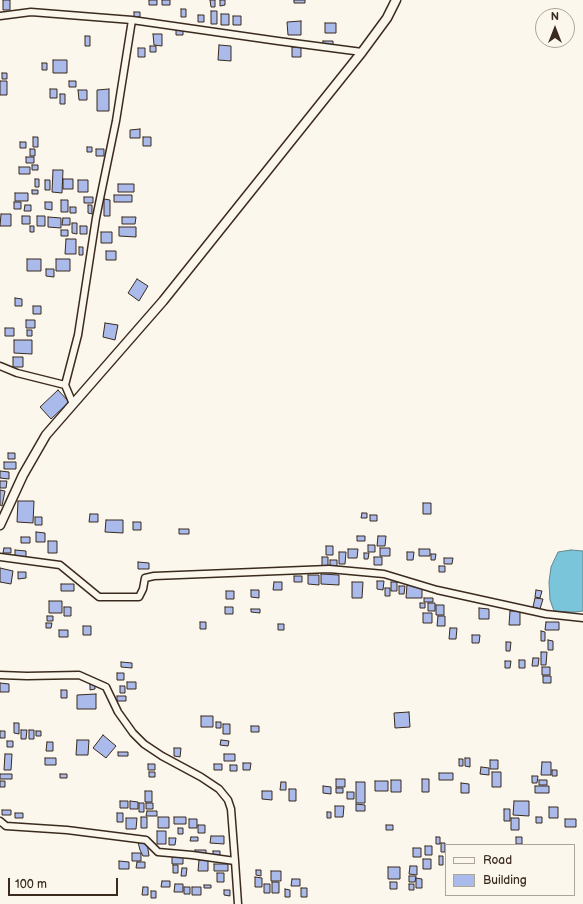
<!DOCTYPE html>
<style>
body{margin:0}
#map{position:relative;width:583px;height:904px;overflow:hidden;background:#fbf7ec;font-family:"Balsamiq Sans",sans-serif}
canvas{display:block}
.legend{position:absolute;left:445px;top:844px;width:130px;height:52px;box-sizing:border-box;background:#fbf7ec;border:1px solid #aea59a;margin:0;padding:5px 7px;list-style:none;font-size:12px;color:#3b2a1e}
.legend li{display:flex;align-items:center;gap:8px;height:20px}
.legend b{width:20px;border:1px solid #aea59a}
.north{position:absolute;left:535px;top:8px;width:40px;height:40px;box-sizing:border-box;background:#fbf7ec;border:1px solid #aea59a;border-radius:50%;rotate:0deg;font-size:11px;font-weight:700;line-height:16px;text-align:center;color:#3b2a1e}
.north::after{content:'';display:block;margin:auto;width:14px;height:18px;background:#3b2a1e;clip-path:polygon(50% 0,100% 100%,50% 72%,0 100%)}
.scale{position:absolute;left:8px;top:878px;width:110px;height:18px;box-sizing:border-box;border:2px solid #3b2a1e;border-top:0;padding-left:5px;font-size:12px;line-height:14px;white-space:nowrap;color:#3b2a1e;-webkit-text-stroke:3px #fbf7ec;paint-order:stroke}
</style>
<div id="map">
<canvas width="583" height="904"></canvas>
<ul class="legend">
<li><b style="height:5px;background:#fbf7ec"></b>Road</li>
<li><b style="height:11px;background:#aabaea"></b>Building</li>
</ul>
<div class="north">N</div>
<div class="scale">100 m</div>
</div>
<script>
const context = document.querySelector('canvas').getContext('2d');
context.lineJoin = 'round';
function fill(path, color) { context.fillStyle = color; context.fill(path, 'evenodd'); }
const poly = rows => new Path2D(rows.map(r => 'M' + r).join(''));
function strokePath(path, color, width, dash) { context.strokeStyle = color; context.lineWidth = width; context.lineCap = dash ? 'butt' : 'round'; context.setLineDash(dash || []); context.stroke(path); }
const water = poly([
 [571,550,583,551,583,611,575,612,554,611,550,600,549,582,551,567,558,552,571,550]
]);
fill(water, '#7ac5da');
strokePath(water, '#61878f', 1);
const building = poly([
 [3,0,10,0,10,10,3,10,3,0],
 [149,0,157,0,157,5,149,5,149,0],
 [162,0,170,0,170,5,162,5,162,0],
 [210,0,215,0,215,7,211,7,210,0],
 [220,0,225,0,225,5,220,6,220,0],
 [294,0,305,0,305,3,294,3,294,0],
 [181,9,186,9,186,17,181,17,181,9],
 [211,11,217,11,217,24,211,24,211,11],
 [134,12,140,12,140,17,134,17,134,12],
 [221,14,229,14,229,25,221,25,221,14],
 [198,15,204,15,204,22,198,22,198,15],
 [233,16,241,16,241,25,233,25,233,16],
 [301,21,301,35,288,35,287,22,301,21],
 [325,23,336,23,336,33,325,33,325,23],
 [176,30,183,30,183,35,176,35,176,30],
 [153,34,162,34,162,46,154,45,153,34],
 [85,36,90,36,90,46,85,46,85,36],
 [323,41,333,41,333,45,323,45,323,41],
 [219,45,231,46,231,61,218,60,219,45],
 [150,46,156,46,156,52,150,52,150,46],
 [292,47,301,47,301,57,292,57,292,47],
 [138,48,145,48,145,57,138,57,138,48],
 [53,60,67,60,67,73,53,73,53,60],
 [42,63,47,63,47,70,42,70,42,63],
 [2,73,7,73,7,79,2,79,2,73],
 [0,81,7,81,7,95,0,95,0,81],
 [69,81,76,81,76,87,69,87,69,81],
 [50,89,57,89,57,98,50,98,50,89],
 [109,89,109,111,97,111,97,90,109,89],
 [78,90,87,90,87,100,79,100,78,90],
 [60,94,65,94,65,104,60,104,60,94],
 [140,129,140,138,130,138,130,130,140,129],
 [33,137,38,137,38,147,33,147,33,137],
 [143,137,151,137,151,146,143,146,143,137],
 [20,142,26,142,26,148,20,148,20,142],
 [87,147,92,147,92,152,87,152,87,147],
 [30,149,35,149,35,156,30,156,30,149],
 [96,149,104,149,104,156,96,156,96,149],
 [26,157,34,157,34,163,26,163,26,157],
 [32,165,38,165,38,170,32,170,32,165],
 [19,167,30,167,30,174,19,174,19,167],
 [53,170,63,170,62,193,52,192,53,170],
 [35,179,39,179,39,187,35,187,35,179],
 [63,179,73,179,73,189,63,189,63,179],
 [45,180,50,180,50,190,45,190,45,180],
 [78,180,88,180,88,192,78,192,78,180],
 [118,184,134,184,134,192,118,192,118,184],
 [32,190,38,190,38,194,32,194,32,190],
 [15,193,28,193,28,201,15,201,15,193],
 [114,195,132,195,132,202,114,202,114,195],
 [84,197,93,197,93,203,84,203,84,197],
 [104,199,110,200,110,216,104,216,104,199],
 [61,200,68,200,68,212,61,212,61,200],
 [14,202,21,202,21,209,14,209,14,202],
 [45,202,52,202,52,210,45,209,45,202],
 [25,205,31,205,31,211,24,211,25,205],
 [88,205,92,205,92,214,88,213,88,205],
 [70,207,76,207,76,213,70,213,70,207],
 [1,214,11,214,11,226,0,226,1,214],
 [22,216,30,216,30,224,22,224,22,216],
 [37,216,45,216,45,226,37,226,37,216],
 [48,217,61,218,61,228,48,227,48,217],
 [122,217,136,217,135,224,122,224,122,217],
 [63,218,70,218,70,225,62,225,63,218],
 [72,223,77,223,77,234,72,233,72,223],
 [30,226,34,226,34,232,30,232,30,226],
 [80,226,87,226,87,234,80,234,80,226],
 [119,227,136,227,136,237,119,236,119,227],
 [61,230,68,230,68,236,61,236,61,230],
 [101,232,112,232,112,243,101,243,101,232],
 [66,239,76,239,76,254,65,254,66,239],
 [79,247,83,247,83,255,79,255,79,247],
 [106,251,116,251,116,260,106,260,106,251],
 [27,259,41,259,41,271,27,271,27,259],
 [56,259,70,259,70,271,56,271,56,259],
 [46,269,54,269,54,277,46,276,46,269],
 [137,279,148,286,139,301,128,293,137,279],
 [15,298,22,299,22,306,15,306,15,298],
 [33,306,41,306,41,314,33,314,33,306],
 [26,320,35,320,35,328,26,328,26,320],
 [105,323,118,325,115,340,103,337,105,323],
 [5,328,14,328,14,336,5,336,5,328],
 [27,330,32,330,32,336,27,336,27,330],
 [14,340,32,340,32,354,14,353,14,340],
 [13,357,23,357,23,367,13,367,13,357],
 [58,390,69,402,51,419,40,407,58,390],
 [8,453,15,453,15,459,8,459,8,453],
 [4,462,16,462,16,469,4,469,4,462],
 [0,471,9,472,9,479,0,478,0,471],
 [0,481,7,481,6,488,0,488,0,481],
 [0,490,5,491,2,506,0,505,0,490],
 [18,501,34,501,33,523,17,522,18,501],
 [423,503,431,503,431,514,423,514,423,503],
 [362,513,367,513,367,518,361,518,362,513],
 [90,514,98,514,98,522,89,522,90,514],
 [370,515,377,515,377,521,370,521,370,515],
 [35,517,42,517,42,525,35,525,35,517],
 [106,520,123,520,123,533,105,532,106,520],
 [133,522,141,522,141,530,133,530,133,522],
 [179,529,189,529,189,534,179,534,179,529],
 [36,532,45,533,45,542,36,542,36,532],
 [357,536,365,536,365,541,357,541,357,536],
 [378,536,386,536,385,546,377,546,378,536],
 [21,537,30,537,30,543,21,543,21,537],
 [48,541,57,541,57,553,48,553,48,541],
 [368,545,375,545,375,552,368,552,368,545],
 [326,546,333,546,333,555,326,555,326,546],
 [4,548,11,548,11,553,3,553,4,548],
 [380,548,390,548,390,556,380,556,380,548],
 [348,549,358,549,357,558,348,558,348,549],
 [419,549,430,549,430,556,419,556,419,549],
 [15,550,26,551,26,557,15,557,15,550],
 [339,552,346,552,345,564,339,564,339,552],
 [407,552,414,552,413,560,407,560,407,552],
 [364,553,369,553,368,559,364,559,364,553],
 [431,554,436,554,435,560,431,560,431,554],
 [322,557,328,557,328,566,322,566,322,557],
 [374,557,382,557,382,565,374,565,374,557],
 [444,558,453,558,452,564,444,564,444,558],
 [330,560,337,560,337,567,330,567,330,560],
 [138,562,149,563,149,569,138,569,138,562],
 [439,566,445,566,445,572,439,572,439,566],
 [0,568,13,571,11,584,0,582,0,568],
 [18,572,26,572,26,578,18,579,18,572],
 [321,574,339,575,339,585,321,584,321,574],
 [308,575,319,575,319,585,308,584,308,575],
 [294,576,302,576,302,582,294,582,294,576],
 [377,581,384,581,383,590,377,589,377,581],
 [274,582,282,582,282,590,273,590,274,582],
 [352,582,363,582,362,598,352,598,352,582],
 [391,582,397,582,397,591,391,591,391,582],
 [61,584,74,584,74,591,61,591,61,584],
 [407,585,422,586,422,598,406,598,407,585],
 [399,586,405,586,404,594,399,594,399,586],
 [385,588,390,588,390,596,385,596,385,588],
 [251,590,259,590,259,598,251,597,251,590],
 [536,590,542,591,540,598,535,597,536,590],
 [226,591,234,591,234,599,226,599,226,591],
 [424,598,433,598,433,602,424,602,424,598],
 [535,598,543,599,540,609,533,607,535,598],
 [49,601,62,601,62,613,49,613,49,601],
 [420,603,425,603,425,608,420,608,420,603],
 [428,603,435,603,435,611,428,611,428,603],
 [436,605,444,605,444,615,436,615,436,605],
 [64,607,71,607,71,616,64,616,64,607],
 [225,607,233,607,233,614,225,614,225,607],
 [479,608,489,609,489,619,479,619,479,608],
 [251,609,260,609,260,613,251,612,251,609],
 [510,611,520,611,520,625,509,625,510,611],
 [423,613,432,613,432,623,423,623,423,613],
 [47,616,53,616,53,621,47,621,47,616],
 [438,616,445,616,445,626,437,626,438,616],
 [200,622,206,622,206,629,200,629,200,622],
 [546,622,559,622,559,630,545,630,546,622],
 [46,623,52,623,51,628,46,628,46,623],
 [278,624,284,624,284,630,278,630,278,624],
 [83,626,91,626,91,635,83,635,83,626],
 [450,628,457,628,456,639,449,639,450,628],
 [59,630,68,630,68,637,59,637,59,630],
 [541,631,545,632,545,641,541,641,541,631],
 [472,635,480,635,479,643,472,643,472,635],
 [548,640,553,641,553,650,548,650,548,640],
 [506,642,511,642,510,651,506,651,506,642],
 [541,652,547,652,546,665,541,665,541,652],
 [533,658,539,658,538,666,532,666,533,658],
 [519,660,525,660,525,668,519,668,519,660],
 [505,661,511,661,510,668,505,668,505,661],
 [121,662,132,663,132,668,121,667,121,662],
 [542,667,550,667,550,675,542,675,542,667],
 [117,673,124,673,124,680,117,680,117,673],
 [543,676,551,676,551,683,543,683,543,676],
 [127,682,136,682,136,689,127,689,127,682],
 [0,683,9,684,9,692,0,692,0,683],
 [90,684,95,684,95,689,90,690,90,684],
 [120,686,125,686,125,693,120,693,120,686],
 [61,690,67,690,67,698,61,698,61,690],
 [96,694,96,709,77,709,77,695,96,694],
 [117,696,126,696,126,701,117,701,117,696],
 [409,712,410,727,395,728,394,713,409,712],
 [201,716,213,716,213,727,201,727,201,716],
 [216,722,221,722,221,728,216,728,216,722],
 [14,723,19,723,19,734,14,733,14,723],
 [223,724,230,724,230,734,223,734,223,724],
 [251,726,259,726,259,732,251,732,251,726],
 [21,730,27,730,26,739,21,739,21,730],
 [29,730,34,730,34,739,29,739,29,730],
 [0,731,5,731,5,738,0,738,0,731],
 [36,731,41,731,41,736,36,736,36,731],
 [103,735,116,746,106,758,93,748,103,735],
 [77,740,89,740,88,755,76,755,77,740],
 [221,740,229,741,228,746,220,745,221,740],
 [7,741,13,741,13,747,7,747,7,741],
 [47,742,53,742,53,751,46,751,47,742],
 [174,748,181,748,180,757,174,756,174,748],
 [118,752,128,752,128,756,118,756,118,752],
 [5,754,12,754,11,770,4,770,5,754],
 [224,754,235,754,235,761,224,761,224,754],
 [45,758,56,758,56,765,45,765,45,758],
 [465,758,470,758,470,767,465,766,465,758],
 [459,759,463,759,463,766,459,766,459,759],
 [490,760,498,760,498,769,490,769,490,760],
 [542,762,551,762,551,775,541,775,542,762],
 [243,763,251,763,250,770,243,770,243,763],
 [148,764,155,764,155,770,148,770,148,764],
 [214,764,222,764,222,770,214,770,214,764],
 [230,765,237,765,237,771,230,771,230,765],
 [481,767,489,768,489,775,480,774,481,767],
 [552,770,557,770,557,776,552,776,552,770],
 [149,772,155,772,155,777,149,777,149,772],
 [492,772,501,772,501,787,492,787,492,772],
 [439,773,453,773,453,780,439,780,439,773],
 [0,774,12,774,12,779,0,779,0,774],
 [60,774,67,774,67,778,60,778,60,774],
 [532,776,538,776,537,783,532,783,532,776],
 [336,779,345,779,345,787,336,787,336,779],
 [422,779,429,779,429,792,422,792,422,779],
 [391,780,401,780,401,792,391,792,391,780],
 [539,780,547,780,547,785,539,785,539,780],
 [0,781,5,781,5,787,0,787,0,781],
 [375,781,388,781,388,791,375,791,375,781],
 [281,782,286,782,286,790,280,790,281,782],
 [356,782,365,782,365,803,356,803,356,782],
 [461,783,469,784,469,793,461,793,461,783],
 [323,786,331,787,331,794,323,793,323,786],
 [535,786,549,786,549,793,535,793,535,786],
 [336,788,343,788,343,793,336,793,336,788],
 [289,789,296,789,296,801,289,801,289,789],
 [145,791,152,791,152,802,145,802,145,791],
 [262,791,272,791,272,800,262,799,262,791],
 [347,792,354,792,354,799,347,799,347,792],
 [120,801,128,801,128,808,120,808,120,801],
 [130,801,138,802,138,809,130,809,130,801],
 [514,801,529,801,529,816,513,815,514,801],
 [139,803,144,803,144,812,139,812,139,803],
 [146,803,153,803,153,809,146,809,146,803],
 [356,804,365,805,365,811,356,811,356,804],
 [335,806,344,806,343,817,335,817,335,806],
 [549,807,558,807,558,818,549,818,549,807],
 [504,809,510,809,510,821,504,821,504,809],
 [2,810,11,810,11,815,2,815,2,810],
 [147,811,157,811,157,816,146,816,147,811],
 [327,812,331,812,331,818,327,818,327,812],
 [15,813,23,813,23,818,15,818,15,813],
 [117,813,123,813,123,822,117,822,117,813],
 [141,817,147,817,147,828,141,828,141,817],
 [158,817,169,817,169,828,158,828,158,817],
 [174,817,186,817,186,824,174,824,174,817],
 [536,817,542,817,542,823,536,823,536,817],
 [126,818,137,818,136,829,126,829,126,818],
 [511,818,519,818,519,830,511,830,511,818],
 [189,819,197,819,197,828,189,828,189,819],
 [565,819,576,819,576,827,565,827,565,819],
 [198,825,205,825,205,833,198,833,198,825],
 [386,825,393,825,393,830,386,830,386,825],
 [178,828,183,828,183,834,178,834,178,828],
 [157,831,166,831,166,844,157,844,157,831],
 [211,836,224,836,224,844,210,843,211,836],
 [191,837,198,837,198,841,190,841,191,837],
 [436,837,440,837,440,844,436,844,436,837],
 [516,837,522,837,522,844,516,844,516,837],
 [169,838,176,838,175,845,169,845,169,838],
 [138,842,147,842,149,856,143,856,140,850,138,842],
 [441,843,445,843,445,852,441,852,441,843],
 [425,846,432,846,432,855,425,855,425,846],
 [413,848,421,848,421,857,413,857,413,848],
 [195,850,206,850,206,854,195,853,195,850],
 [213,851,220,851,220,855,213,855,213,851],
 [132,853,141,853,141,861,132,861,132,853],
 [172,856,183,856,183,864,172,864,172,856],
 [439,856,443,856,443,865,439,865,439,856],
 [423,859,431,859,431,869,423,869,423,859],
 [199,860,208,860,208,871,198,871,199,860],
 [119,861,129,862,129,869,119,869,119,861],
 [137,862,145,862,145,868,136,868,137,862],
 [214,864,228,864,228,871,214,871,214,864],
 [173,865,178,865,178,873,173,873,173,865],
 [410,866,417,866,417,875,409,874,410,866],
 [388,867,400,867,400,879,388,879,388,867],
 [182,868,187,868,186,876,181,876,182,868],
 [256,870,261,870,261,876,256,875,256,870],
 [271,871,281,871,281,881,271,881,271,871],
 [217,873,224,873,224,882,217,882,217,873],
 [409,876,416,876,415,882,409,882,409,876],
 [255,877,262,878,262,887,255,887,255,877],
 [416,878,422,879,422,888,416,888,416,878],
 [292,879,300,879,300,886,291,886,292,879],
 [162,881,170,881,170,887,161,887,162,881],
 [272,882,279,882,279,893,272,893,272,882],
 [390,882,397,882,397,889,390,889,390,882],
 [175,884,183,884,183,892,174,892,175,884],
 [264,884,270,884,270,893,264,893,264,884],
 [409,884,414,884,414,890,409,890,409,884],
 [204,885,211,885,211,888,204,888,204,885],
 [143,887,148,887,148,895,142,895,143,887],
 [184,887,190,887,190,894,184,894,184,887],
 [192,887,201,887,201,895,192,895,192,887],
 [301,888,307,888,307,897,301,897,301,888],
 [285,889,290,890,290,897,285,897,285,889],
 [224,890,230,890,230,896,224,895,224,890],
 [151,891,156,891,156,898,151,898,151,891]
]);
fill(building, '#aabaea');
strokePath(building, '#3b2a1e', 1);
const street = poly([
 [0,16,31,12,132,20,278,41,362,52],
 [0,366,17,373,65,385],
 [73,404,65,385,78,335,96,218,116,121,132,20],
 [0,557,60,565,99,597,139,597,143,589,145,578,154,576,329,569,384,574,437,590,546,614,583,618],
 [0,675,27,676,79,675,106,687,118,712,133,733,144,744,162,756,201,777,219,789,228,800,231,809,235,861],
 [0,821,6,826,67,830,146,840,158,852,192,855,235,861,238,904]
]);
const secondary = poly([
 [0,525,23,475,46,435,163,301,362,52,387,18,396,0]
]);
strokePath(street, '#3b2a1e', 9);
strokePath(secondary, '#3b2a1e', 11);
strokePath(street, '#fbf7ec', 6);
strokePath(secondary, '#fbf7ec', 8);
</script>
